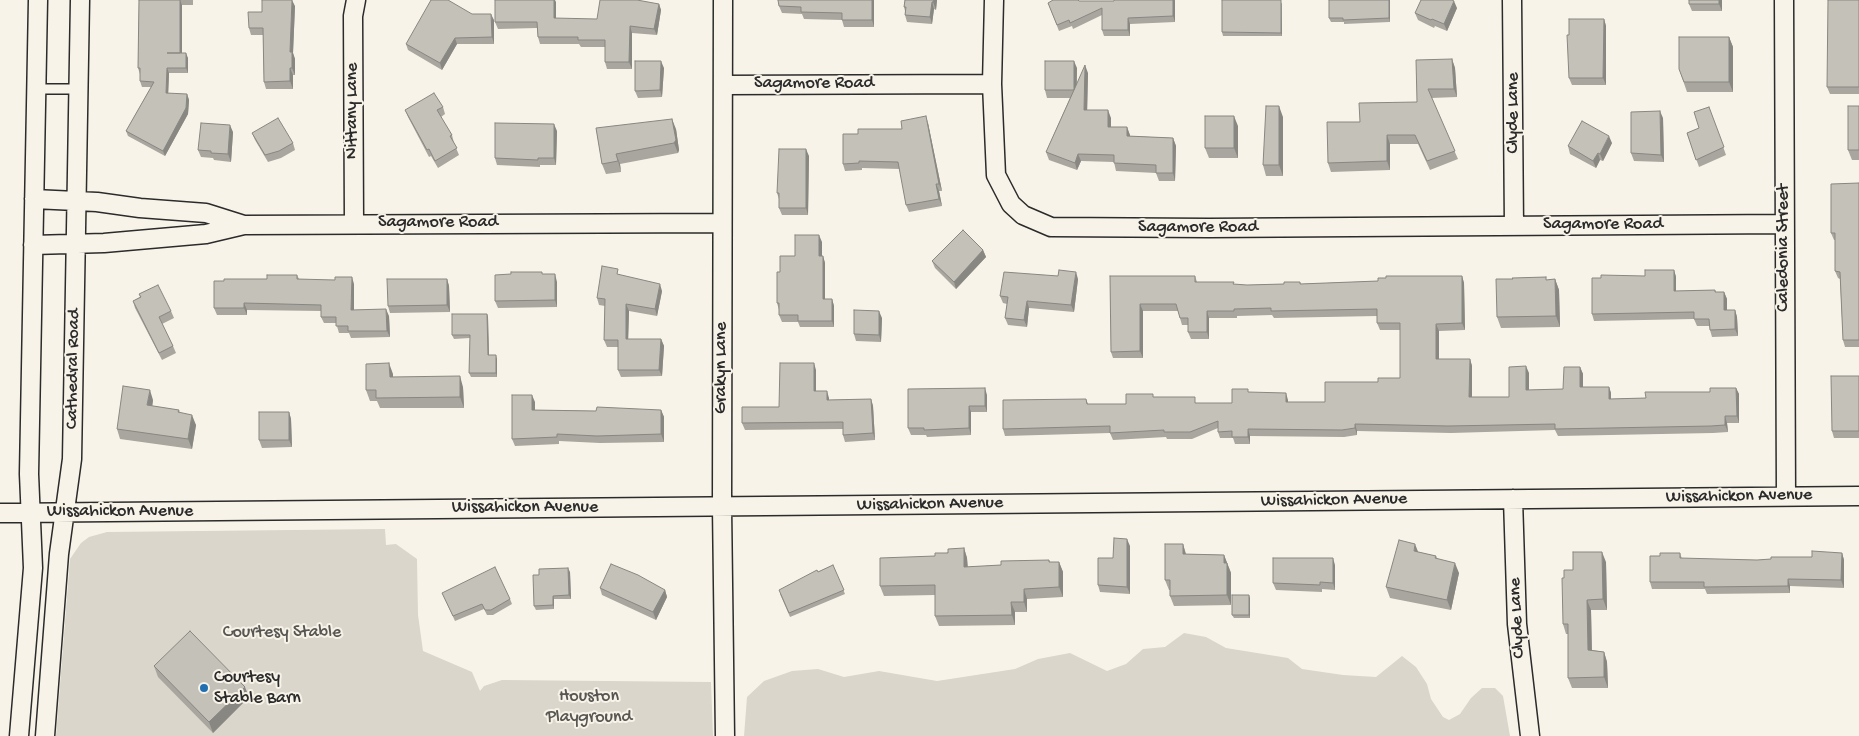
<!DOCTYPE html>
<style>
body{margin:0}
canvas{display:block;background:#f7f3e8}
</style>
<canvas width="1859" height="736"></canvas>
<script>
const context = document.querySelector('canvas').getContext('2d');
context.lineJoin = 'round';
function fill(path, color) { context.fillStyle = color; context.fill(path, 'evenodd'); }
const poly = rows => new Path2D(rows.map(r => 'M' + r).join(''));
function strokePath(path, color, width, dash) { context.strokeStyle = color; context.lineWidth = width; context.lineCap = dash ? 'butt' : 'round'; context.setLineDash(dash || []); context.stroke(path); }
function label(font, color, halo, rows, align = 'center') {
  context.font = font + ' "Gochi Hand",sans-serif'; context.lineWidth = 4; context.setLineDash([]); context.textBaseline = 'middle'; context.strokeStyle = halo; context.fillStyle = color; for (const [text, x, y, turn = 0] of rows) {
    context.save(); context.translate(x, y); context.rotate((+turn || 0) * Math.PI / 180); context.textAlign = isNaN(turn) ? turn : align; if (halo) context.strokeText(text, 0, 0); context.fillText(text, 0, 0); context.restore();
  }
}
fill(poly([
 [385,529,386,545,396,544,417,559,418,615,423,651,472,672,480,691,484,686,502,680,711,682,713,736,56,736,70,559,81,543,89,537,107,532],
 [1184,633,1206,637,1226,648,1288,658,1302,669,1343,675,1376,677,1402,656,1416,667,1427,684,1431,699,1443,717,1449,720,1460,714,1471,698,1482,688,1495,688,1503,696,1510,736,744,736,747,697,764,681,792,671,818,669,844,677,879,671,937,681,1015,669,1038,659,1070,653,1107,671,1126,664,1143,649,1165,647]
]), '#dad6cc');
const lane = poly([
 [36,89,79,89]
]);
const street = poly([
 [723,0,722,507,725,736],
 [994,0,992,84,996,175,1011,204,1023,215,1051,227,1209,228,1784,224],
 [1512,0,1514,226],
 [1784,0,1786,496],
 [723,85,992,84],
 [34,199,97,202,140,208,206,213,244,225],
 [354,223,353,16,356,0],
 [33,245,104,243,206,234,244,225,722,223],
 [1513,499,1517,624,1530,736],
 [0,513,1859,496],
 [19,736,33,568,29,474,38,0],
 [45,736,59,554,72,459,80,0]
]);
strokePath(lane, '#2b2b2b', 12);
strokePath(street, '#2b2b2b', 21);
strokePath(lane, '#f7f3e8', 9);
strokePath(street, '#f7f3e8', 18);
fill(poly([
 [139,0,193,0,193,5,182,5,182,53,188,58,188,73,169,73,168,94,187,94,189,100,188,114,165,156,128,136,126,131,151,87,142,87,140,81,140,74,138,68],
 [874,0,874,27,844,27,842,20,804,19,802,14,782,13,779,6],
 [905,0,937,0,936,10,934,9,932,24,907,22,905,15,905,11,904,7],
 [1114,0,1175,0,1175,22,1130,24,1130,36,1104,36,1102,30,1102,15,1073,29,1072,26,1059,31,1048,3,1114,1],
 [1390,0,1390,22,1344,24,1344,22,1331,22,1329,18],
 [1722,0,1722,11,1692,11,1689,4],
 [1859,0,1859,94,1830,94,1827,87],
 [556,2,556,19,597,19,659,4,661,10,657,35,632,33,632,69,607,69,605,62,605,47,581,47,579,44,540,44,538,37,537,28,498,29,495,22],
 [1282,3,1282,36,1223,36,1222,32],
 [295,6,293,53,295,59,295,75,293,75,293,89,266,89,264,82,263,35,251,35,249,28,262,12],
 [1457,8,1447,31,1435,26,1434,28,1418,20,1415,13],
 [472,14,494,20,494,44,457,44,442,70,408,50,406,44],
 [1604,19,1606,26,1606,85,1572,85,1569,78,1569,35],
 [1729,37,1733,47,1733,92,1687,92,1679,69],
 [1452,59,1455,68,1457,97,1431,98,1458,159,1430,170,1418,144,1390,144,1390,170,1331,172,1328,163,1417,102],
 [664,68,662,97,638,98,635,91],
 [1077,68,1077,84,1088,73,1087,110,1111,118,1111,127,1127,127,1130,136,1173,138,1176,146,1175,181,1159,181,1156,173,1116,171,1114,162,1081,161,1077,170,1049,160,1046,152,1070,98,1047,98,1045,90],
 [1859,106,1859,160,1852,160,1848,150],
 [443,107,445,114,441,117,452,135,454,143,459,155,438,168,431,156,429,157,408,117,405,110],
 [1709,107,1726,155,1699,167,1687,133,1699,128],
 [1283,117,1283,176,1266,176,1263,165],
 [1663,118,1664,162,1634,161,1631,153],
 [928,123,942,191,939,191,942,206,909,212,906,205,900,169,862,168,862,170,845,171,843,164,858,134,902,129],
 [1238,126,1238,158,1209,158,1205,148],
 [596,128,676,129,679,150,678,153,620,164,621,172,606,174,602,164],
 [557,131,556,165,540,165,540,167,497,165,495,158],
 [233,132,231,162,214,160,213,158,201,157,198,150],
 [252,133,293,143,295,150,281,158,268,162,255,140],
 [1612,143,1603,161,1600,160,1596,168,1570,154,1568,146],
 [809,156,808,215,782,215,779,208,779,199,777,193],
 [1859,183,1859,347,1845,347,1843,340,1840,279,1838,278,1835,271,1835,240,1834,240,1831,233],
 [822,242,822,256,823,256,825,263,825,299,832,299,834,306,834,327,800,327,798,322,782,322,779,315,779,310,777,303,780,272,795,256],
 [983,250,986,257,956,289,935,268,932,261],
 [1674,270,1676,277,1676,291,1715,290,1716,292,1724,292,1727,299,1727,310,1735,310,1737,317,1738,336,1712,337,1710,330,1710,326,1697,326,1694,319,1594,321,1592,314,1645,276],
 [297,275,299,279,354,284,354,310,389,316,390,337,351,338,349,333,339,333,336,323,324,323,321,317,321,311,247,310,247,315,217,315,214,308,267,279],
 [620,275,662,291,657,316,629,311,628,339,661,339,664,346,662,376,621,377,618,370,618,347,607,347,604,340,605,306,599,305,597,298],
 [1110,276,1195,276,1197,282,1247,285,1284,284,1300,282,1301,284,1378,281,1462,276,1464,283,1465,330,1439,331,1439,359,1470,359,1472,366,1472,397,1509,397,1529,373,1529,390,1563,389,1580,367,1583,374,1583,387,1609,387,1611,393,1611,399,1646,398,1710,392,1736,388,1739,394,1739,423,1727,423,1728,432,1713,433,1558,436,1555,430,1451,433,1357,431,1357,435,1344,437,1250,436,1250,444,1235,444,1233,438,1220,438,1218,432,1218,428,1192,439,1167,439,1166,437,1113,440,1110,433,1005,436,1003,429,1086,399,1088,404,1126,404,1154,397,1197,403,1232,403,1249,392,1288,400,1288,402,1325,402,1378,382,1400,378,1400,330,1380,330,1377,323,1377,316,1274,318,1272,315,1237,316,1237,318,1209,318,1209,339,1191,339,1188,332,1188,325,1182,325,1178,311,1143,311,1143,358,1113,358,1111,352],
 [1546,277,1546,280,1555,279,1559,290,1560,327,1501,328,1497,317,1513,279],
 [447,279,449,286,450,312,390,313,388,306],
 [1078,279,1074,312,1029,308,1027,327,1008,325,1005,318,1007,304,1003,303,1000,296],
 [557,282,557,307,498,308,495,301],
 [139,294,171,311,174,318,162,324,173,346,176,353,162,360,135,308,133,301,140,297],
 [487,314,488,317,489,355,497,359,497,377,471,377,469,373,470,338,454,339,452,335],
 [882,318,881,342,856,341,854,334],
 [816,370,816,391,829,398,829,400,871,399,873,406,875,440,845,442,843,435,843,429,745,430,742,423,779,407],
 [393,374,393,377,463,387,464,408,380,408,377,401,370,401,366,390],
 [1859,376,1859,438,1834,438,1832,431],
 [987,395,987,412,971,412,971,435,927,437,926,435,911,435,908,428],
 [153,400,152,406,179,410,180,413,196,425,192,449,120,439,117,429],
 [535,402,535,410,596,411,661,410,664,417,664,442,600,443,559,441,559,444,515,446,512,439],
 [289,412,291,419,292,447,262,448,259,440],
 [1183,544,1186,554,1224,555,1231,573,1231,605,1174,606,1170,596,1170,590,1169,590,1165,580],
 [1130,546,1130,594,1100,592,1098,585,1113,558],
 [964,548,967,558,968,567,1001,565,1049,560,1050,562,1059,562,1063,572,1063,597,1027,599,1027,612,1015,612,1015,625,939,626,935,616,935,595,884,596,880,586,935,556],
 [1418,552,1436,556,1437,558,1459,573,1451,610,1390,598,1386,587],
 [1680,553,1682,559,1757,560,1812,557,1842,553,1844,560,1844,588,1790,586,1790,593,1707,594,1705,589,1652,589,1650,582],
 [1606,562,1607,610,1591,610,1592,650,1604,652,1607,662,1608,688,1572,688,1568,678,1568,634,1566,634,1563,624,1564,578,1573,570],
 [833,565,845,594,790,617,780,594,818,572],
 [1335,565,1335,590,1322,589,1322,592,1276,590,1273,583],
 [570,572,571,599,554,599,554,609,536,610,534,606,539,575],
 [600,588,665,590,667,597,656,620,602,595],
 [442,593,510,599,512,604,493,615,487,615,484,609,455,621],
 [1250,598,1250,618,1234,618,1232,615],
 [154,666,249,697,213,733,158,677]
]), '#a9a69f');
fill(poly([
 [180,0,182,5,182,58,180,53],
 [292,0,295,6,293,53,295,59,295,75,292,68,290,52],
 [554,0,555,0,556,2,556,25,554,18],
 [872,0,874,0,874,27,872,20],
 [934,0,937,0,936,10,933,2],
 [1173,0,1175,0,1175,22,1173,16],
 [1282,0,1282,36,1281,33],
 [1389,0,1390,0,1390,22,1389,18],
 [1719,0,1722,0,1722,11,1719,4],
 [1454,1,1457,8,1447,31,1444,24],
 [932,2,934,9,932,24,930,17],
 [659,4,661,10,657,35,654,29],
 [491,14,494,20,494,44,492,37],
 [1128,18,1130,24,1130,36,1128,30],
 [1604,19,1606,26,1606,85,1603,78],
 [630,26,632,33,632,69,629,62],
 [1729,37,1733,47,1733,92,1729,82],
 [455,38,457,44,442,70,440,63],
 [186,53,188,58,188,73,186,68],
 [1452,59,1455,68,1457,97,1454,89],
 [661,61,664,68,662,97,660,90],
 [1074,61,1077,68,1076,98,1074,90],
 [1085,65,1088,73,1087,118,1084,110],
 [167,68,169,73,168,99,166,93],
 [290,68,293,75,293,89,290,81],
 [187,94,189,100,188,114,165,156,163,151],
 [1279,106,1283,117,1283,176,1279,165],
 [1108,110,1111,118,1111,135,1108,127],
 [1660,111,1663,118,1664,162,1661,155],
 [926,116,928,123,942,191,939,184],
 [1234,116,1238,126,1238,158,1234,148],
 [672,119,676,129,679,150,678,153,674,143],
 [554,124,557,131,556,165,554,158],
 [230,125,233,132,231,162,228,154],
 [1127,127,1130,135,1130,144,1127,136],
 [1387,135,1390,144,1390,170,1387,161],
 [1609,136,1612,143,1603,161,1600,154],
 [1173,138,1176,146,1175,181,1173,173],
 [806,149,809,156,808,215,806,208],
 [1598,153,1600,160,1596,168,1593,161],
 [616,154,620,164,621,172,618,161],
 [1078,154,1081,161,1077,170,1075,163],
 [936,184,939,191,942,206,939,199],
 [819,235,822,242,822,263,819,256],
 [983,250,986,257,956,289,954,282],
 [823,256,825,263,825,306,823,299],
 [1674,270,1676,277,1676,298,1674,291],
 [1076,272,1078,279,1074,312,1071,305],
 [555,274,557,282,557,307,555,300],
 [1462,276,1464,283,1465,330,1462,323],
 [352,277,354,284,354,316,351,310],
 [447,279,449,286,450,312,447,305],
 [1555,279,1559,290,1560,327,1556,316],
 [660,284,662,291,657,316,655,309],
 [1724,292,1727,299,1727,317,1724,310],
 [832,299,834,306,834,327,832,321],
 [1027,301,1029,308,1027,327,1024,320],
 [244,303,247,310,247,315,244,308],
 [626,304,629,311,628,346,626,339],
 [1140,304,1143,311,1143,358,1140,351],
 [386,309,389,316,390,337,387,331],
 [1735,310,1737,317,1738,336,1735,329],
 [879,311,882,318,881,342,879,335],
 [1207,311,1209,318,1209,339,1207,332],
 [487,314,488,317,489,359,488,355],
 [1436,324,1439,331,1439,365,1436,359],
 [661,339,664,346,662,376,659,370],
 [496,355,497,359,497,377,496,373],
 [1470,359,1472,366,1472,403,1469,397],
 [389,363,393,374,393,387,390,377],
 [814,363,816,370,816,398,814,391],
 [1526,366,1529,373,1529,397,1526,390],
 [1580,367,1583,374,1583,394,1580,387],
 [460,376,463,387,464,408,460,397],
 [1609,387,1611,393,1611,406,1609,399],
 [985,388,987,395,987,412,985,406],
 [1736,388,1739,394,1739,423,1737,416],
 [150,390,153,400,151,416,147,405],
 [827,391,829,398,829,407,827,400],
 [1286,393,1288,400,1288,409,1286,402],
 [532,395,535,402,535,417,532,410],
 [871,399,873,406,875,440,873,433],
 [969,406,971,412,971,435,969,428],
 [661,410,664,417,664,442,661,434],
 [289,412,291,419,292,447,289,440],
 [192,415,196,425,192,449,188,439],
 [1725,416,1727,423,1728,432,1725,425],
 [1355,424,1357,431,1357,435,1355,428],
 [1248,429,1250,436,1250,444,1248,437],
 [1127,539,1130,546,1130,594,1127,587],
 [1183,544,1186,555,1183,554],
 [1415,544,1419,554,1414,551],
 [964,548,967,558,968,577,964,567],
 [1602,552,1606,562,1607,610,1603,599],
 [1842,553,1844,560,1844,588,1841,580],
 [1224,555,1231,573,1231,605,1227,595,1224,563],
 [1333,558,1335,565,1335,590,1333,583],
 [1059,562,1063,572,1063,597,1059,587],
 [1455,563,1459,573,1451,610,1447,600],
 [568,568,570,572,571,599,569,595],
 [1788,579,1790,586,1790,593,1788,586],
 [1024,589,1027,599,1027,612,1024,602],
 [665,590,667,597,656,620,653,612],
 [1249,595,1250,598,1250,618,1249,615],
 [553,596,554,599,554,609,553,605],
 [1587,600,1591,610,1592,660,1588,650],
 [1011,602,1015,612,1015,625,1012,615],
 [1604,652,1607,662,1608,688,1604,677],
 [245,687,249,697,213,733,209,722]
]), '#898782');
const building = poly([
 [139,0,180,0,180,53,167,53,186,53,186,68,167,68,166,93,187,94,186,108,163,151,126,131,154,82,140,81,140,68,138,68,139,0],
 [262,0,292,0,290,52,292,52,292,68,290,68,290,81,264,82,263,28,249,28,248,12,262,12,262,0],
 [431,0,448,0,472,14,491,14,492,37,455,38,440,63,406,44,431,0],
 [495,0,554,0,554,18,597,19,600,0,637,0,659,4,654,29,630,26,629,62,605,62,605,40,578,40,578,37,538,37,537,22,495,22,495,0],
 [778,0,872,0,872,20,842,20,842,13,801,12,801,7,779,6,778,0],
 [905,0,934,0,933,2,932,2,930,17,905,15,906,7,904,7,905,0],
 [1053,0,1078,0,1079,1,1114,1,1114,0,1173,0,1173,16,1128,18,1128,30,1102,30,1102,8,1070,23,1069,20,1057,25,1048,3,1053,0],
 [1222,0,1281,0,1281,33,1222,32,1222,0],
 [1329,0,1389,0,1389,18,1343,20,1343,18,1329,18,1329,0],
 [1421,0,1452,0,1454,1,1444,24,1432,19,1431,20,1415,13,1421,0],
 [1689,0,1719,0,1719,4,1689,4,1689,0],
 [1828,0,1859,0,1859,87,1827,87,1828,0],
 [1569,19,1604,19,1603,78,1569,78,1567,35,1569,35,1569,19],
 [1679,37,1729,37,1729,82,1684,82,1679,69,1679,37],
 [1452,59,1454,89,1428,89,1455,151,1427,161,1415,135,1387,135,1387,161,1328,163,1327,122,1360,122,1359,103,1417,102,1416,60,1452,59],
 [635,61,661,61,660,90,635,91,635,61],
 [1045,61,1074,61,1074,90,1085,65,1084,110,1108,110,1108,127,1127,127,1127,136,1173,138,1173,173,1156,173,1156,165,1114,163,1114,155,1078,154,1075,163,1046,152,1074,90,1045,90,1045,61],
 [434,93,443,107,437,110,452,135,450,136,457,148,435,161,429,149,427,150,405,110,434,93],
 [1266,106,1279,106,1279,165,1263,165,1266,106],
 [1848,106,1859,106,1859,150,1848,150,1848,106],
 [1709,107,1724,147,1696,160,1687,133,1699,128,1694,112,1709,107],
 [1660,111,1661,155,1631,153,1631,112,1660,111],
 [926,116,939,184,936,184,939,199,906,205,898,162,859,161,859,163,843,164,843,134,858,134,858,129,902,129,901,121,926,116],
 [1205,116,1234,116,1234,148,1205,148,1205,116],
 [278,118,293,143,279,151,265,155,252,133,278,118],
 [672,119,676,140,674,143,616,154,618,161,602,164,596,128,672,119],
 [1582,121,1609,136,1600,154,1598,153,1593,161,1568,146,1582,121],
 [201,123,230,125,228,154,211,153,211,151,198,150,201,123],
 [495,123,554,124,554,158,538,158,538,160,495,158,495,123],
 [779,149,806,149,806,208,779,208,779,193,777,193,779,149],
 [1859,183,1859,340,1843,340,1840,272,1835,271,1835,233,1831,233,1831,184,1859,183],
 [963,230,983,250,954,282,932,261,963,230],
 [795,235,819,235,819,256,823,256,823,299,832,299,832,321,798,321,798,315,779,315,779,303,777,303,777,272,780,272,780,256,795,256,795,235],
 [602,266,618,269,617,274,660,284,655,309,626,304,626,339,661,339,659,370,618,370,618,340,604,340,605,299,597,298,602,266],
 [1059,270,1076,272,1071,305,1027,301,1024,320,1005,318,1008,297,1000,296,1004,272,1058,276,1059,270],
 [1645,270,1674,270,1674,291,1715,290,1715,292,1724,292,1724,310,1735,310,1735,329,1710,330,1709,319,1694,319,1694,312,1592,314,1592,278,1601,278,1601,275,1645,276,1645,270],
 [511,272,542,272,542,274,555,274,555,300,495,301,495,275,511,274,511,272],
 [267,275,297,275,297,279,335,280,335,277,352,277,351,310,386,309,387,331,348,331,348,326,336,326,336,317,321,317,321,305,244,303,244,308,214,308,214,281,224,281,224,279,267,279,267,275],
 [1110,276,1195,276,1195,282,1234,282,1233,284,1247,285,1284,284,1284,282,1300,282,1300,284,1378,281,1378,278,1386,278,1386,276,1462,276,1462,323,1436,324,1436,359,1470,359,1469,397,1509,397,1509,367,1526,366,1526,390,1563,389,1564,367,1580,367,1580,387,1609,387,1609,399,1646,398,1645,392,1710,392,1710,388,1736,388,1737,416,1725,416,1725,425,1711,426,1555,429,1555,424,1448,426,1355,424,1355,428,1342,430,1248,429,1248,437,1232,437,1232,431,1218,432,1218,421,1190,432,1164,432,1164,430,1110,433,1110,426,1003,429,1003,400,1086,399,1087,404,1126,404,1126,394,1153,394,1153,397,1195,397,1195,403,1232,403,1232,389,1248,389,1248,392,1286,393,1286,402,1325,402,1325,382,1378,382,1378,378,1400,378,1400,323,1377,323,1377,309,1271,311,1271,308,1234,309,1234,311,1207,311,1207,332,1188,332,1188,318,1180,318,1176,304,1140,304,1140,351,1111,352,1110,276],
 [1546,277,1546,280,1555,279,1556,316,1497,317,1496,279,1513,279,1512,278,1546,277],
 [387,279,447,279,447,305,388,306,387,279],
 [158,285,171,311,159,317,173,346,159,353,133,301,141,297,139,294,158,285],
 [854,310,879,311,879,335,854,334,854,310],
 [452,314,487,314,488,355,496,355,496,373,469,373,470,335,452,335,452,314],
 [389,363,390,377,460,376,460,397,376,398,376,390,366,390,366,364,389,363],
 [780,363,814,363,814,391,827,391,827,400,871,399,873,433,843,435,843,422,742,423,742,407,779,407,780,363],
 [1831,376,1859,376,1859,431,1832,431,1831,376],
 [123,386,150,390,147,405,179,410,178,412,192,415,188,439,117,429,123,386],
 [985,388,985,406,969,406,969,428,924,430,924,428,908,428,908,389,985,388],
 [512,395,532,395,532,410,596,411,597,407,661,410,661,434,597,436,557,434,557,437,512,439,512,395],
 [259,412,289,412,289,440,259,440,259,412],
 [1114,538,1127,539,1127,587,1098,585,1098,558,1113,558,1114,538],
 [1399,540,1415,544,1414,551,1436,556,1435,558,1455,563,1447,600,1386,587,1399,540],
 [1165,544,1183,544,1183,554,1224,555,1224,563,1227,563,1227,595,1170,596,1170,580,1165,580,1165,544],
 [964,548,964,567,1001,565,1001,561,1049,560,1049,562,1059,562,1059,587,1024,589,1024,602,1011,602,1012,615,935,616,935,585,880,586,880,558,935,556,935,553,948,553,948,549,964,548],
 [1812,551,1842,553,1841,580,1788,579,1788,586,1704,587,1704,582,1650,582,1650,556,1660,556,1660,553,1680,553,1680,558,1757,560,1771,559,1771,557,1812,557,1812,551],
 [1573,552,1602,552,1603,599,1587,600,1588,650,1604,652,1604,677,1568,678,1568,624,1563,624,1562,578,1564,578,1564,570,1573,570,1573,552],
 [1273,558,1333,558,1333,583,1320,582,1320,585,1273,583,1273,558],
 [611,564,638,575,665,590,653,612,600,588,611,564],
 [833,565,844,590,789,613,779,590,817,570,818,572,833,565],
 [495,567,510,599,491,610,485,610,482,604,453,616,442,593,495,567],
 [568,568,569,595,553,596,553,605,534,606,533,575,539,575,539,569,568,568],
 [1232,595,1249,595,1249,615,1232,615,1232,595],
 [190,631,245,687,209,722,154,666,190,631]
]);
fill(building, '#c4c1b9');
strokePath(building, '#898782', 1);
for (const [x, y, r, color] of [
 [204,688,5,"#1f6fb2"]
]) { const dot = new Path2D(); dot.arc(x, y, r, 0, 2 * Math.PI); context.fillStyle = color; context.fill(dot); strokePath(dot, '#f7f3e8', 2); }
label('18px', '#2b2b2b', '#f7f3e8', [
 ["Sagamore Road",814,84],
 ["Nittany Lane",353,111,-90],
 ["Clyde Lane",1514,113,-90],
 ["Sagamore Road",438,223],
 ["Sagamore Road",1603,225],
 ["Sagamore Road",1198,228],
 ["Caledonia Street",1784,248,-90],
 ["Grakyn Lane",722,368,-90],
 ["Cathedral Road",74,369,-89],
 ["Wissahickon Avenue",1739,497,-1],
 ["Wissahickon Avenue",1334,501,-1],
 ["Wissahickon Avenue",930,505,-1],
 ["Wissahickon Avenue",525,508],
 ["Wissahickon Avenue",120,512],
 ["Clyde Lane",1518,618,-93]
]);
label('18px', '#575653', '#f7f3e8', [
 ["Courtesy Stable",282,633],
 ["Houston",589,697],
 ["Playground",589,718]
]);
label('18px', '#2b2b2b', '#f7f3e8', [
 ["Courtesy",214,678],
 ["Stable Barn",214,699]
], 'left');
</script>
